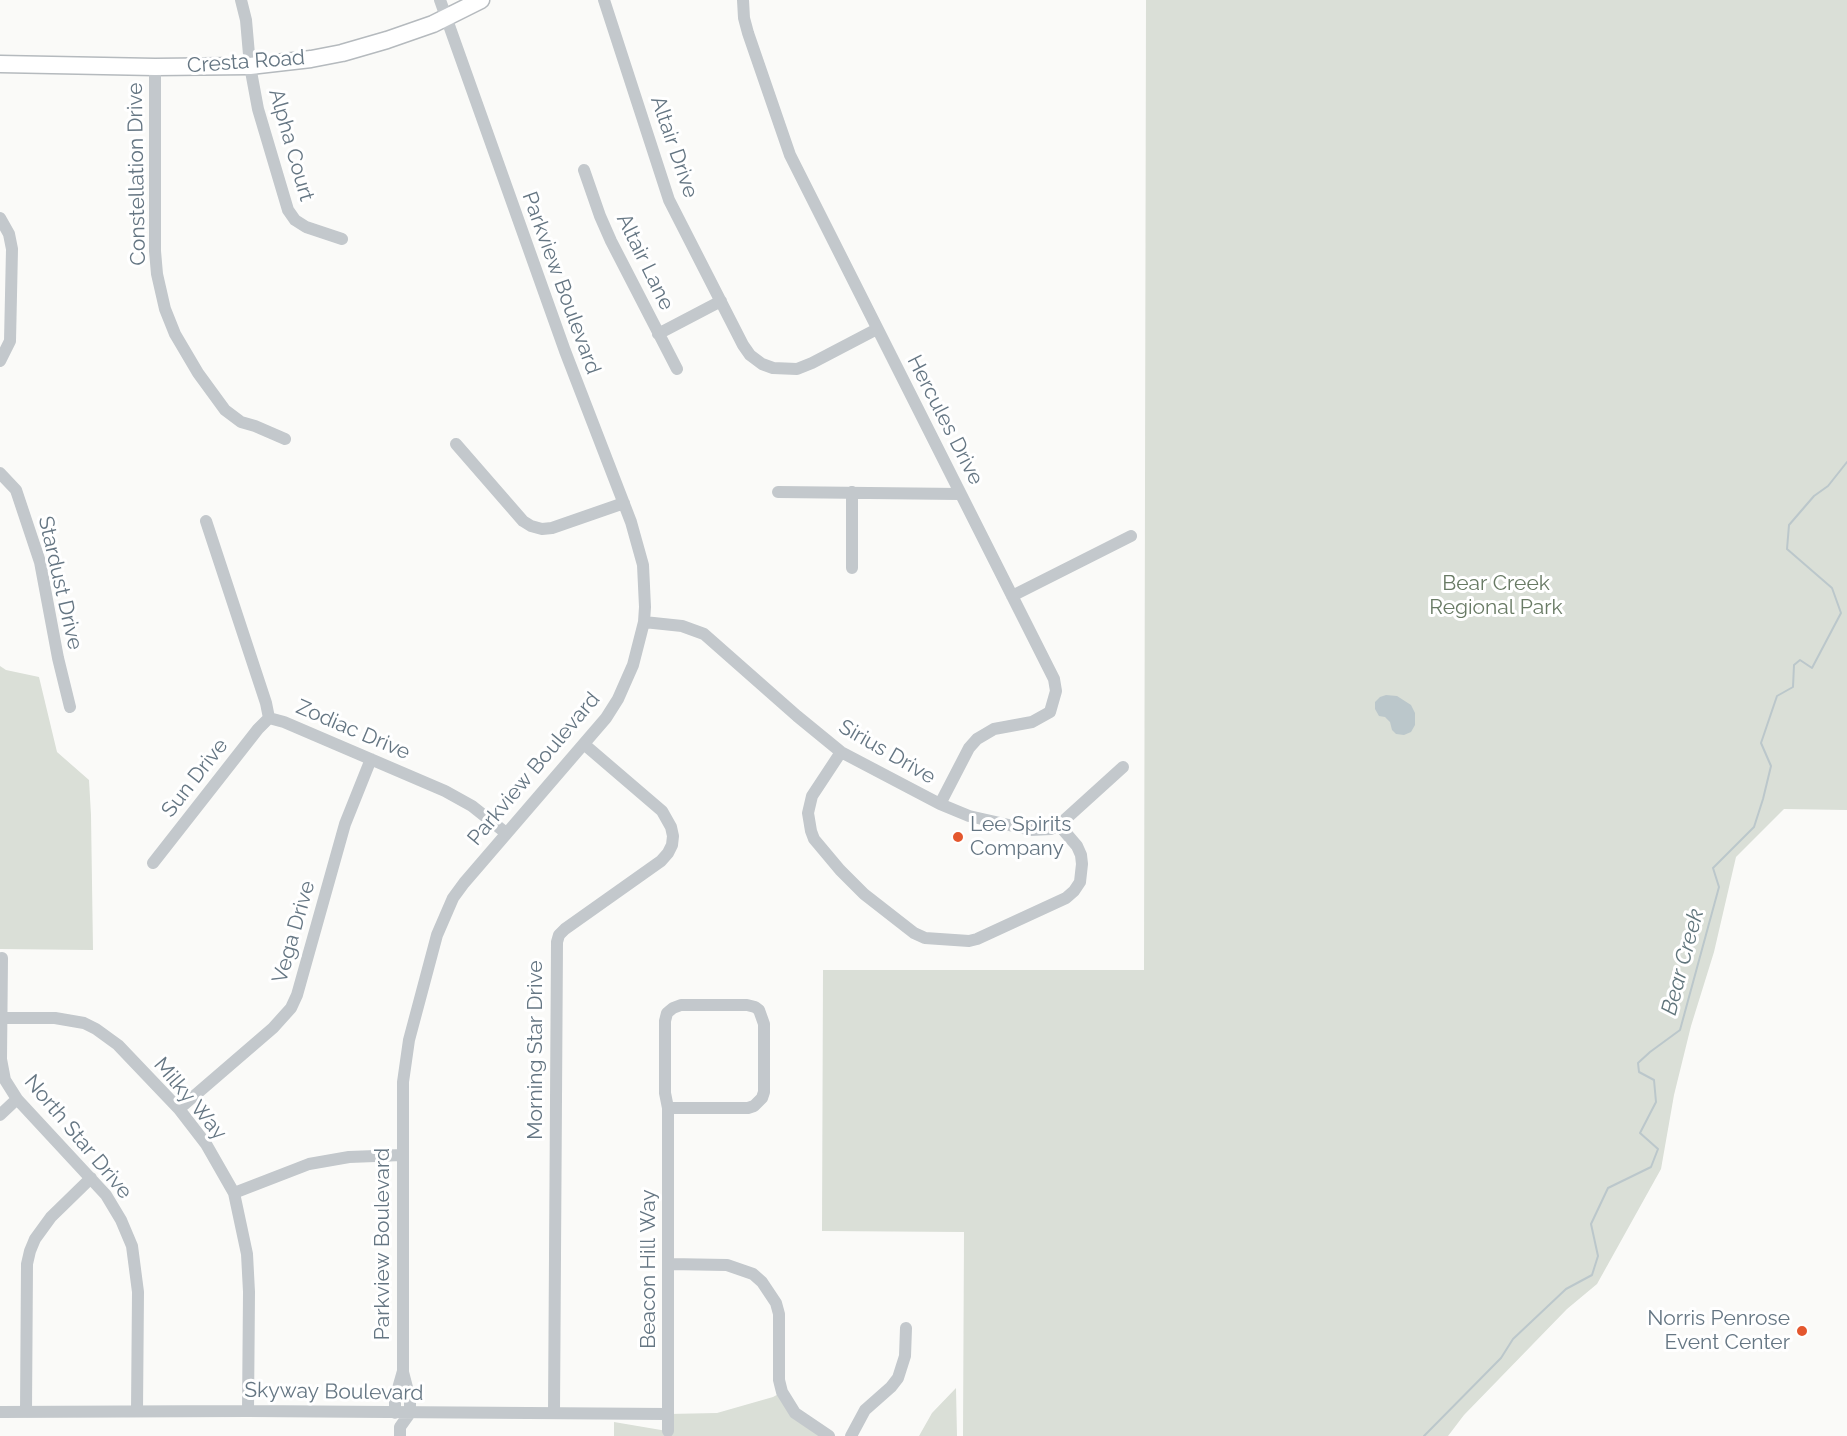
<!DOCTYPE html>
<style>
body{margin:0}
canvas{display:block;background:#fafaf8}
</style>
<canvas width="1847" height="1436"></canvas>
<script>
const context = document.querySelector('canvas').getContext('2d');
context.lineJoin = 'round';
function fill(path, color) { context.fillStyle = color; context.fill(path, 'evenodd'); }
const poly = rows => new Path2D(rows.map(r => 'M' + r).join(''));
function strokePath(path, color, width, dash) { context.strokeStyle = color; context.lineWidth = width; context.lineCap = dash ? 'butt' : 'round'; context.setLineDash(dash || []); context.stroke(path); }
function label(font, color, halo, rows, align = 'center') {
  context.font = font + ' Raleway,sans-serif'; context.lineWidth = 6; context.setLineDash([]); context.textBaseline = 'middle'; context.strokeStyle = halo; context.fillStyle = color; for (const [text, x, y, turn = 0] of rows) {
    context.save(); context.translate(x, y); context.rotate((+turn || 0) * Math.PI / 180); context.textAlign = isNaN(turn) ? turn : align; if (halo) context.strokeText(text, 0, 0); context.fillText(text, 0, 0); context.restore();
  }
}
fill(poly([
 [1146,0,1847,0,1847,810,1784,809,1736,857,1714,952,1691,1026,1674,1095,1661,1169,1597,1284,1567,1309,1464,1415,1448,1436,963,1436,964,1232,822,1231,823,970,1144,970],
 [0,666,6,670,39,677,57,752,89,780,91,815,93,950,0,949],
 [956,1388,957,1436,919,1436,932,1413],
 [782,1392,787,1403,828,1436,614,1436,614,1422,667,1431,668,1414,717,1413,773,1397]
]), '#dadfd7');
fill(poly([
 [1386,695,1397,696,1411,705,1415,713,1415,725,1411,732,1404,735,1396,734,1392,730,1390,722,1385,717,1379,716,1375,709,1375,702,1380,697]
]), '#bbc7cb');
strokePath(poly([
 [1424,1436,1501,1358,1513,1339,1566,1289,1592,1275,1598,1256,1591,1224,1608,1188,1651,1167,1658,1149,1640,1133,1656,1102,1654,1080,1639,1072,1638,1063,1650,1052,1680,1030,1719,887,1713,868,1754,827,1763,799,1771,766,1761,743,1777,696,1793,687,1794,665,1800,660,1812,668,1841,613,1832,588,1787,549,1789,525,1814,496,1828,486,1847,462]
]), '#bbc7cb', 2);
const major = poly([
 [0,64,155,67,250,66,311,59,342,53,387,40,433,24,481,0]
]);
strokePath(major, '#b5babe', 19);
strokePath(poly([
 [241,0,246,20,250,66,258,109,288,210,295,220,306,227,342,239],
 [604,0,669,200,743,345,750,355,762,364,773,368,797,369,812,363,877,329],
 [743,0,744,18,748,33,790,155,1054,679,1056,691,1050,712,1032,722,994,729,977,739,969,748,940,804],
 [155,67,155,251,157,274,165,309,175,334,198,373,225,410,241,422,255,426,285,439],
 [584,170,600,216,611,241,677,369],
 [0,218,9,234,12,249,10,341,0,361],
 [658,334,721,301],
 [456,444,523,521,531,526,542,529,552,528,624,503],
 [0,473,16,490,40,562,58,658,70,707],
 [778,492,960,494],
 [852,492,852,568],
 [206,521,266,703,269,718,284,722,445,791,472,806,506,833],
 [1012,596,1131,536],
 [644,622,682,626,704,634,797,716,841,752,940,804,969,816,1031,830,1051,829,1059,825,1123,767],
 [841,752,812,796,808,813,811,831,814,839,840,870,864,894,914,933,925,938,969,941,977,939,1066,898,1074,891,1080,882,1082,864,1081,855,1077,846,1059,825],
 [153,863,258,729,269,718],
 [2,958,1,1059,5,1080,17,1099,106,1195,121,1220,132,1246,138,1292,137,1411],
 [681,1005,747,1005,755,1007,759,1010,764,1024,764,1092,762,1098,754,1106,748,1108,668,1108,665,1093,665,1021,667,1013,673,1008,681,1005],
 [0,1018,55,1018,84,1023,96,1029,118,1045,179,1109,206,1144,234,1193,247,1254,249,1292,248,1411],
 [179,1109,273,1028,291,1008,297,995,345,824,371,759],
 [0,1115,17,1099],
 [234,1193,309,1164,349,1157,402,1155],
 [669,1264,727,1265,753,1274,762,1282,776,1303,779,1314,779,1380,782,1392,795,1413,829,1436],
 [0,1412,248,1411,668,1414],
 [26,1412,27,1264,30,1251,35,1239,51,1217,91,1178],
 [395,1413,395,1399,403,1371,403,1082,409,1040,437,935,453,898,464,883,606,718,618,699,633,665,644,622,645,607,643,565,631,522,565,351,440,0],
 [554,1413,557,942,559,935,565,929,661,861,668,853,672,845,673,836,671,827,662,811,585,745],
 [668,1431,668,1108],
 [400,1436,400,1427,410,1413,410,1399,403,1372],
 [851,1436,865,1410,891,1387,898,1378,905,1356,906,1328]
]), '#c3c8cc', 12);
strokePath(major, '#fff', 16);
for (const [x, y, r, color] of [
 [958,837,6,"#e4572e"],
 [1802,1331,6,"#e4572e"]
]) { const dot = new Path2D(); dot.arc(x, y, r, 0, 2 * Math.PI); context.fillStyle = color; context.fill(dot); strokePath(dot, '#fff', 2); }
label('21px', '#657683', '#fff', [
 ["Cresta Road",246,62,-4],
 ["Alpha Court",291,145,74],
 ["Altair Drive",674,147,71],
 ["Constellation Drive",137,174,-91],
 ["Altair Lane",645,262,64],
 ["Parkview Boulevard",561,283,70],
 ["Hercules Drive",945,420,63],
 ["Stardust Drive",60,583,77],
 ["Zodiac Drive",353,730,23],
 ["Sirius Drive",887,752,30],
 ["Parkview Boulevard",534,769,-50],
 ["Sun Drive",195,778,-52],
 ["Vega Drive",294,932,-74],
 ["Morning Star Drive",536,1050,-90],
 ["Milky Way",190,1099,50],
 ["North Star Drive",78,1137,50],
 ["Parkview Boulevard",383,1244,-90],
 ["Beacon Hill Way",649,1269,-90],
 ["Skyway Boulevard",334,1392,1]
]);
label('21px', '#687a64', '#fff', [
 ["Bear Creek",1496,584],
 ["Regional Park",1496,608]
]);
label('21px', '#657683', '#fff', [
 ["Lee Spirits",970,825],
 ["Company",970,849],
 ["Norris Penrose",1790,1319,"right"],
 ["Event Center",1790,1343,"right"]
], 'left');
label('italic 22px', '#60757c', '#fff', [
 ["Bear Creek",1683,962,-75]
]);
</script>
